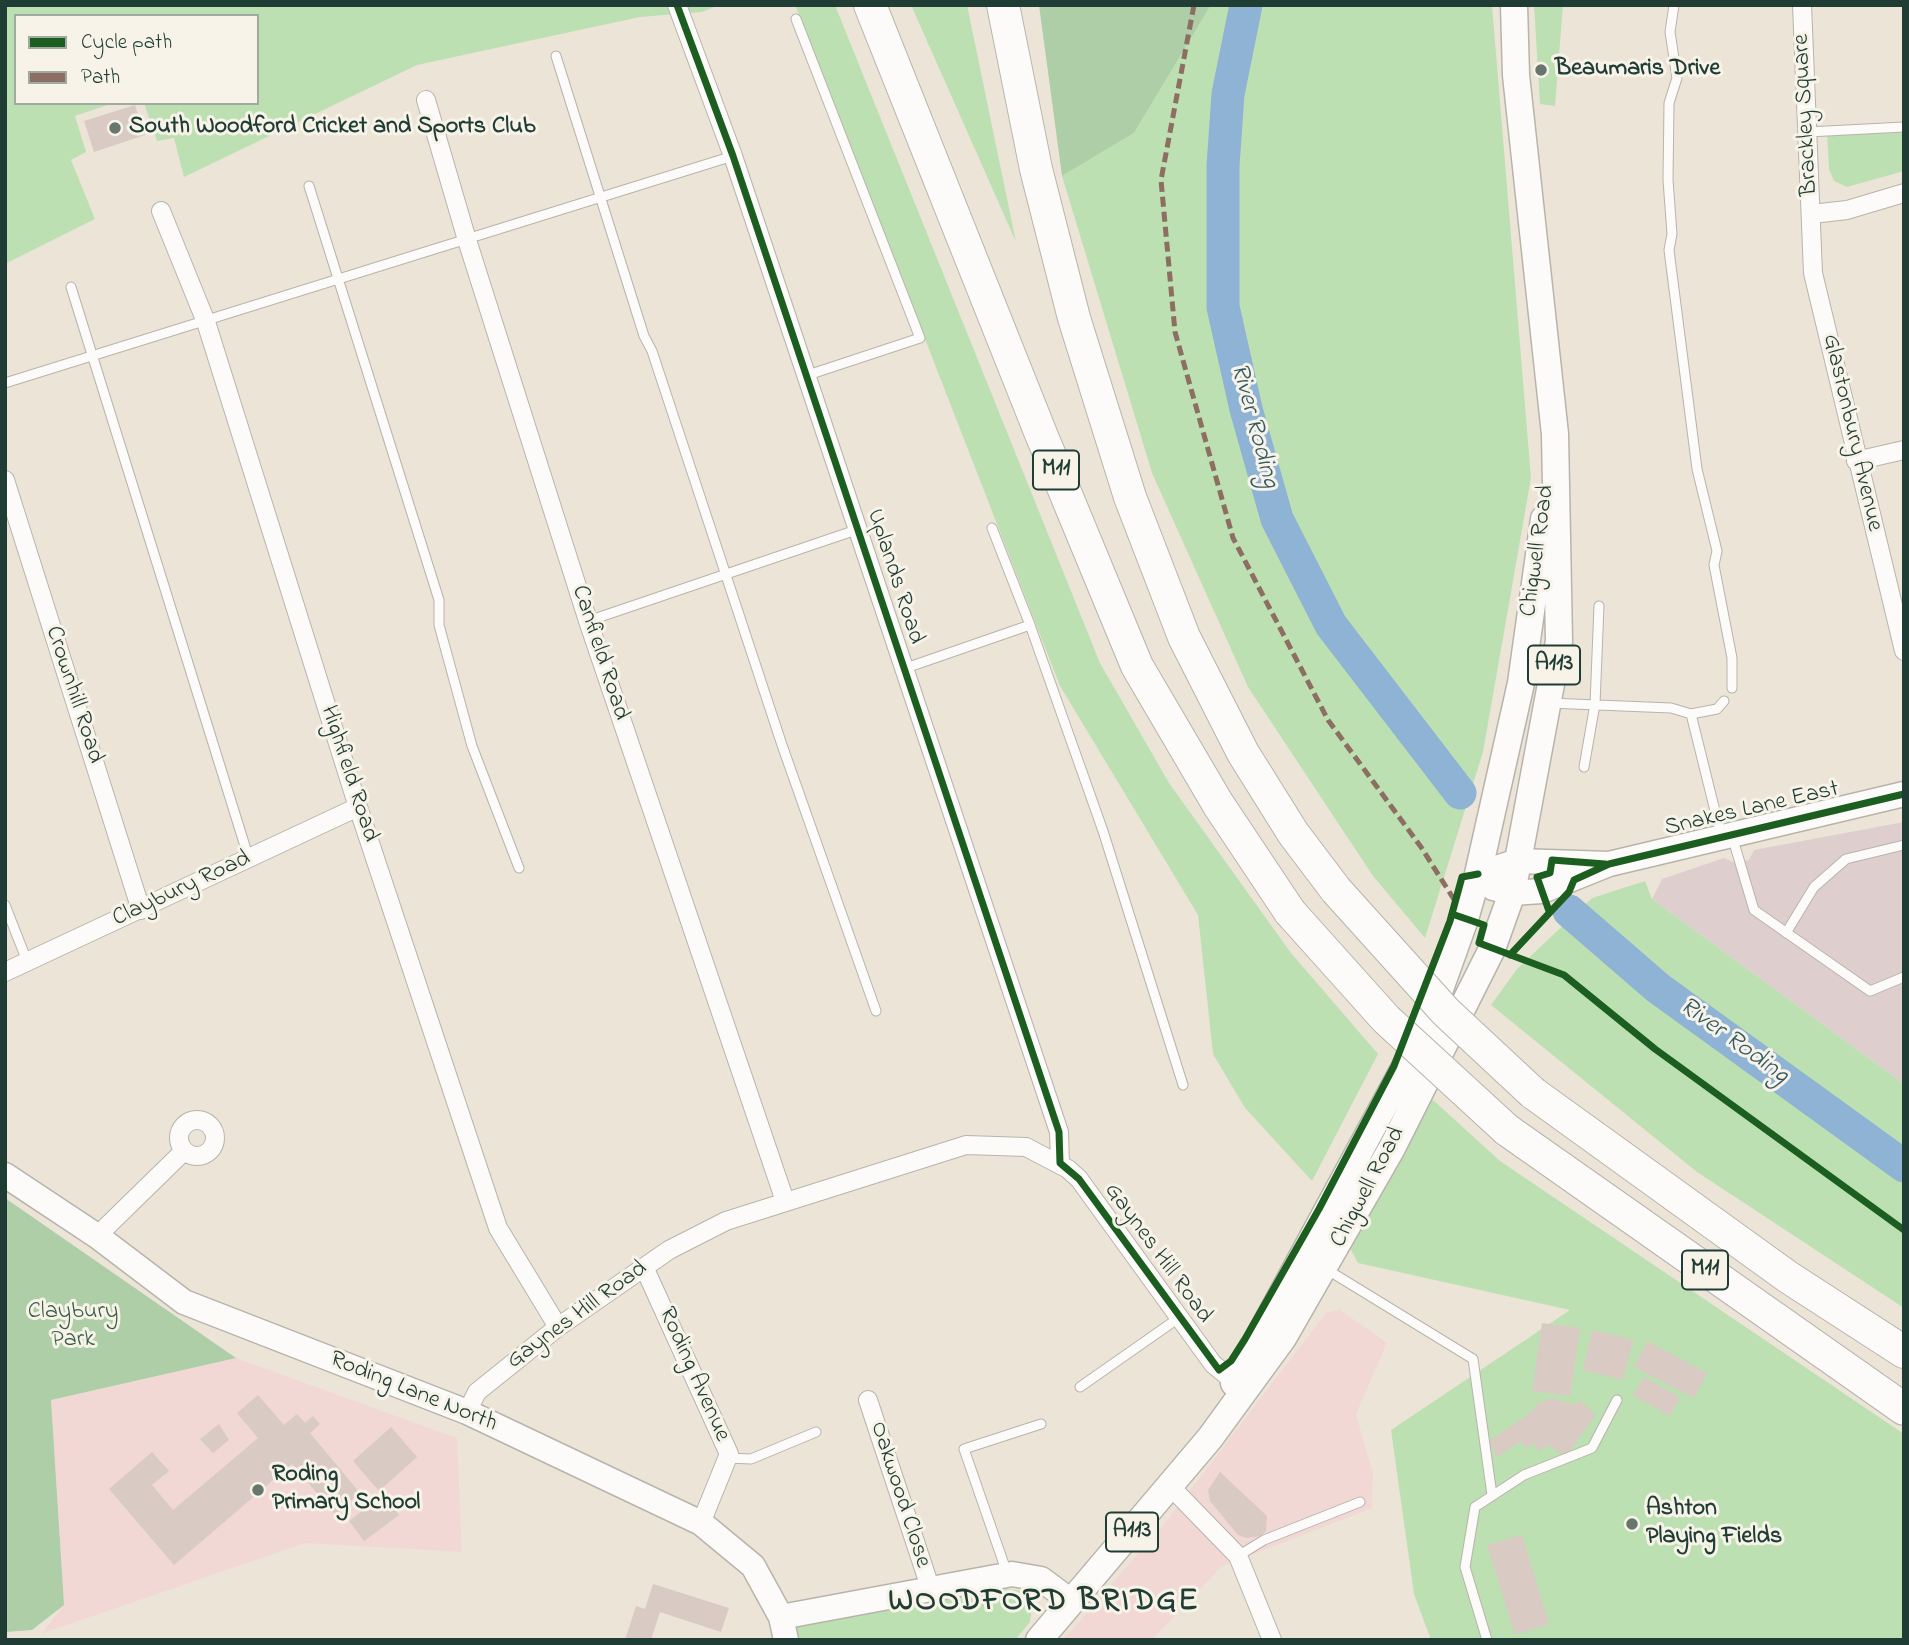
<!DOCTYPE html>
<style>
body{margin:0}
#map{position:relative;width:1909px;height:1645px;overflow:hidden;background:#ede4d8;font-family:"Indie Flower",sans-serif}
canvas{display:block}
.frame{position:absolute;inset:0;border:7px solid #1f3d34;pointer-events:none}
.legend{position:absolute;left:14px;top:14px;width:245px;height:91px;box-sizing:border-box;background:#f7f3e8;border:2px solid #a1aaa0;margin:0;padding:9px 12px;list-style:none;font-size:21px;color:#1f3d34}
.legend li{display:flex;align-items:center;gap:14px;height:35px}
.legend b{width:35px;border:2px solid #a1aaa0}
</style>
<div id="map">
<canvas width="1909" height="1645"></canvas>
<div class="frame"></div>
<ul class="legend">
<li><b style="height:9px;background:#1b5e20"></b>Cycle path</li>
<li><b style="height:9px;background:#8d6e63"></b>Path</li>
</ul>
</div>
<script>
const context = document.querySelector('canvas').getContext('2d');
context.lineJoin = 'round';
function fill(path, color) { context.fillStyle = color; context.fill(path, 'evenodd'); }
const poly = rows => new Path2D(rows.map(r => 'M' + r).join(''));
function strokePath(path, color, width, dash) { context.strokeStyle = color; context.lineWidth = width; context.lineCap = dash ? 'butt' : 'round'; context.setLineDash(dash || []); context.stroke(path); }
function label(font, color, halo, rows, align = 'center') {
  context.font = font + ' "Indie Flower",sans-serif'; context.lineWidth = 6; context.setLineDash([]); context.textBaseline = 'middle'; context.strokeStyle = halo; context.fillStyle = color; for (const [text, x, y, turn = 0] of rows) {
    context.save(); context.translate(x, y); context.rotate((+turn || 0) * Math.PI / 180); context.textAlign = isNaN(turn) ? turn : align; if (halo) context.strokeText(text, 0, 0); context.fillText(text, 0, 0); context.restore();
  }
}
fill(poly([
 [1339,1309,1387,1343,1356,1414,1373,1474,1372,1508,1221,1567,1152,1640,1063,1640,1168,1519,1326,1313],
 [236,1358,457,1438,462,1552,305,1543,41,1634,64,1605,51,1400]
]), '#f2d8d5');
fill(poly([
 [1904,822,1904,1084,1652,899,1662,879,1724,858,1735,863,1749,860,1754,850]
]), '#decfce');
fill(poly([
 [5,5,719,5,702,12,640,17,417,65,184,177,174,138,157,141,144,103,257,103,257,16,16,16,16,103,113,103,75,116,86,152,71,160,95,219,5,264],
 [795,5,835,5,1100,663,1169,783,1291,953,1378,1054,1312,1181,1245,1108,1213,1054,1198,915,1060,686],
 [911,5,967,5,1016,242,962,120],
 [1211,5,1492,5,1531,478,1483,752,1425,938,1373,876,1248,687,1152,473,1062,176,1134,133],
 [1534,5,1563,5,1555,106,1540,104],
 [1904,132,1904,171,1847,187,1834,181,1829,169,1827,134],
 [1645,881,1652,899,1904,1084,1904,1308,1697,1172,1491,1005,1517,969,1592,898],
 [1432,1099,1500,1161,1904,1434,1904,1640,1431,1640,1414,1594,1391,1430,1570,1310,1358,1263,1350,1248],
 [1006,1589,1018,1590,1030,1599,1032,1609,1030,1622,1015,1640,791,1640,793,1629,805,1620]
]), '#bde0b3');
fill(poly([
 [1039,5,1211,5,1134,133,1062,176],
 [5,1198,236,1358,51,1400,64,1605,32,1630,5,1632]
]), '#adcea6');
strokePath(poly([
 [1246,5,1228,94,1223,166,1223,307,1246,409,1277,519,1331,625,1460,793],
 [1569,911,1658,988,1904,1166]
]), '#8eb3d5', 33);
fill(poly([
 [135,105,145,135,94,152,84,121],
 [1542,1323,1580,1328,1570,1396,1532,1391],
 [1592,1330,1633,1340,1623,1380,1583,1370],
 [1647,1341,1707,1373,1694,1398,1634,1367],
 [1644,1377,1680,1397,1670,1416,1633,1396],
 [258,1395,284,1425,297,1414,305,1423,313,1416,320,1424,310,1433,360,1493,335,1514,292,1464,174,1565,109,1489,152,1452,169,1471,152,1485,173,1510,258,1438,237,1413],
 [1552,1398,1575,1405,1579,1400,1596,1415,1565,1457,1548,1445,1539,1451,1534,1443,1526,1448,1521,1441,1497,1457,1488,1442,1530,1413,1537,1404],
 [219,1424,229,1440,213,1453,200,1439],
 [391,1427,417,1457,379,1491,353,1461],
 [1220,1472,1267,1516,1266,1531,1261,1536,1247,1538,1238,1535,1210,1501,1208,1490],
 [383,1495,399,1515,364,1541,349,1521],
 [1522,1535,1549,1624,1515,1635,1487,1545],
 [653,1584,729,1608,721,1632,660,1612,651,1640,625,1640,636,1606,645,1609]
]), '#d9cac4');
const lane = poly([
 [1674,5,1670,32,1677,78,1669,103,1668,180,1672,234,1669,250,1697,469,1717,551,1714,565,1732,658,1732,688],
 [796,19,920,338,805,376],
 [556,56,644,336,652,351,782,745,876,1011],
 [1808,132,1904,127],
 [309,186,439,600,439,625,472,746,519,868],
 [71,287,249,859],
 [5,383,733,156],
 [992,528,1030,625,1103,831,1183,1085],
 [588,621,859,529],
 [903,669,1030,625],
 [1549,703,1671,708,1691,714,1717,709,1724,701],
 [1691,714,1721,835],
 [1584,767,1595,704,1599,606],
 [1732,836,1754,910,1870,991,1904,977],
 [5,905,27,961],
 [1786,933,1814,887,1846,859,1904,845],
 [1326,1269,1473,1359,1492,1495],
 [1080,1387,1180,1317],
 [727,1458,751,1459,816,1432],
 [1238,1556,1264,1540,1360,1502],
 [1007,1573,964,1449,1041,1424],
 [1487,1640,1465,1567,1475,1507,1524,1475,1592,1448,1617,1400]
]);
const street = poly([
 [677,5,733,156,1059,1132,1060,1163],
 [1802,5,1813,273,1904,651],
 [426,100,467,240,588,621,785,1201],
 [161,211,206,322,358,807,498,1228,558,1327],
 [1812,214,1847,210,1904,193],
 [1856,461,1904,450],
 [5,480,141,910],
 [5,972,358,807],
 '179 1138a18 18 0 1 1 36 0a18 18 0 1 1-36 0Z',
 [97,1236,184,1151],
 [644,1267,729,1454,701,1523],
 [868,1400,931,1590],
 [467,1412,477,1392,558,1327,669,1250,726,1221,966,1145,1026,1147,1068,1169,1079,1179,1213,1364,1242,1388],
 [1170,1486,1238,1556,1272,1640]
]);
const secondary = poly([
 [1609,864,1518,861,1478,874,1493,888,1512,893,1542,891,1609,864,1904,794],
 [5,1175,97,1236,184,1302,467,1412,701,1523,753,1566,781,1617,786,1640],
 [781,1617,1012,1574,1041,1579,1072,1602]
]);
const primary = poly([
 [1234,1383,1426,1028,1465,919,1478,874,1521,683,1544,519],
 [1039,1640,1210,1438,1283,1338,1392,1148,1492,949,1512,893,1559,641,1555,434,1516,75,1514,5]
]);
const highway = poly([
 [870,5,1041,434,1137,666,1218,804,1290,912],
 [1003,5,1036,169,1074,318,1130,497,1184,637,1243,753,1293,833,1336,890],
 [1533,1093,1788,1277,1904,1352],
 [1507,1130,1904,1409]
]);
strokePath(lane, '#b7b4ab', 11);
strokePath(street, '#b7b4ab', 20);
strokePath(secondary, '#b7b4ab', 27);
strokePath(primary, '#b7b4ab', 29);
strokePath(highway, '#b7b4ab', 34);
strokePath(lane, '#fcfbf9', 9);
strokePath(street, '#fcfbf9', 18);
strokePath(secondary, '#fcfbf9', 24);
strokePath(primary, '#fcfbf9', 26);
strokePath(highway, '#fcfbf9', 32);
const highwayBridge = poly([
 [1336,890,1446,1012,1533,1093],
 [1290,912,1386,1019,1507,1130]
]);
strokePath(highwayBridge, '#b7b4ab', 34, []);
strokePath(highwayBridge, '#fcfbf9', 32);
strokePath(poly([
 [1194,5,1161,180,1175,332,1233,538,1328,720,1421,847,1455,901]
]), '#8d6e63', 5, [10, 5]);
strokePath(poly([
 [677,5,733,156,1059,1132,1060,1163,1079,1179,1219,1370,1231,1361,1245,1339,1319,1209,1394,1066,1450,921,1462,877,1478,874],
 [1549,911,1537,877,1550,873,1552,860,1605,864],
 [1452,914,1484,925,1479,943,1564,975,1655,1049,1904,1230],
 [1510,955,1569,892,1574,880,1609,864,1904,794]
]), '#1b5e20', 7);
for (const [x, y, r, color] of [
 [1541,70,7,"#67776d"],
 [115,128,7,"#67776d"],
 [258,1490,7,"#67776d"],
 [1632,1524,7,"#67776d"]
]) { const dot = new Path2D(); dot.arc(x, y, r, 0, 2 * Math.PI); context.fillStyle = color; context.fill(dot); strokePath(dot, '#f7f3e8', 2.5); }
for (const [x, y, w] of [
 [1056,470,46],
 [1554,665,52],
 [1705,1270,46],
 [1132,1532,52]
]) { const box = new Path2D(); box.roundRect(x - w / 2, y - 19.5, w, 39, 5); context.fillStyle = '#f7f3e8'; context.fill(box); strokePath(box, '#1f3d34', 2); }
label('bold 23px', '#1f3d34', null, [
 ["M11",1056,470],
 ["A113",1554,665],
 ["M11",1705,1270],
 ["A113",1132,1532]
]);
label('bold 24px', '#1f3d34', '#f7f3e8', [
 ["Beaumaris Drive",1555,70],
 ["South Woodford Cricket and Sports Club",129,128],
 ["Roding",272,1476],
 ["Primary School",272,1504],
 ["Ashton",1646,1510],
 ["Playing Fields",1646,1538]
], 'left');
label('24px', '#1f3d34', '#f7f3e8', [
 ["Brackley Square",1807,115,-93],
 ["Glastonbury Avenue",1851,433,77],
 ["Chigwell Road",1539,551,-82],
 ["Uplands Road",894,577,72],
 ["Canfield Road",599,653,72],
 ["Crownhill Road",73,695,72],
 ["Highfield Road",348,774,72],
 ["Snakes Lane East",1752,810,-13],
 ["Claybury Road",182,890,-25],
 ["Chigwell Road",1369,1188,-62],
 ["Gaynes Hill Road",1157,1254,54],
 ["Gaynes Hill Road",578,1316,-36],
 ["Roding Avenue",693,1375,66],
 ["Roding Lane North",413,1393,22],
 ["Oakwood Close",899,1495,72]
]);
label('24px', '#375d47', '#f7f3e8', [
 ["Claybury",73,1313],
 ["Park",73,1341]
]);
label('italic 26px', '#345a64', '#f7f3e8', [
 ["River Roding",1253,426,75],
 ["River Roding",1733,1042,36]
]);
context.letterSpacing = '2px';
label('bold 32px', '#1f3d34', '#f7f3e8', [
 ["WOODFORD BRIDGE",1044,1604]
]);
context.letterSpacing = '0px';
</script>
